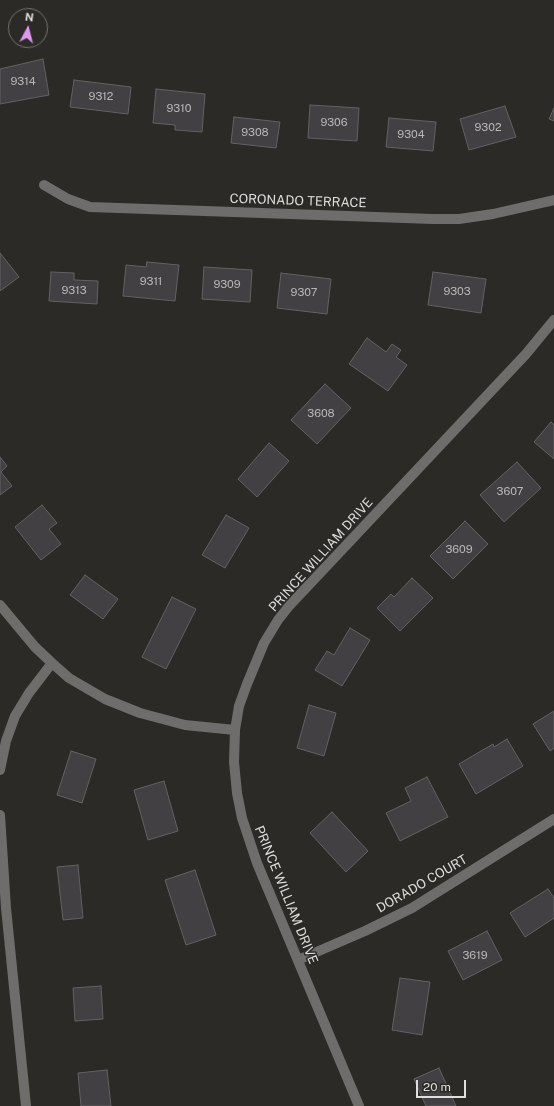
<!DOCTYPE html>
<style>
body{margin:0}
#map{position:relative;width:554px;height:1106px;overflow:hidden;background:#2b2a27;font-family:"Public Sans",sans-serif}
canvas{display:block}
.north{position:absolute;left:8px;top:8px;width:40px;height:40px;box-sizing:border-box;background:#2b2a27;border:1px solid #73726f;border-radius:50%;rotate:7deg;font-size:11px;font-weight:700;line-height:16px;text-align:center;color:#dfdedc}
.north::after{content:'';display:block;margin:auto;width:14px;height:18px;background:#de98f2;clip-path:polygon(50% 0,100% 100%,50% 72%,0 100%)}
.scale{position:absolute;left:416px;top:1080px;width:50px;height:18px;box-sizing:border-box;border:2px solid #dfdedc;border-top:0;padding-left:5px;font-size:12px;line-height:14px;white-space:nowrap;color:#dfdedc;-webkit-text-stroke:3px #2b2a27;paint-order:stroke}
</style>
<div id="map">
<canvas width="554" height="1106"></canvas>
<div class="north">N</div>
<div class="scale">20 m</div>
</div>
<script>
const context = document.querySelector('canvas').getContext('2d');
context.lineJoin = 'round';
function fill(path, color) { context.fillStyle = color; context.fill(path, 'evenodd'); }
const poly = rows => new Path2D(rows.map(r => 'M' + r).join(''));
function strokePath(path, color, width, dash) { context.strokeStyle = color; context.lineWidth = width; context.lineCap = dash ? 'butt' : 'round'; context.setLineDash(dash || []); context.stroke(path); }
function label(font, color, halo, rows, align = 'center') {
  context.font = font + ' "Public Sans",sans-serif'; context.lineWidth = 3; context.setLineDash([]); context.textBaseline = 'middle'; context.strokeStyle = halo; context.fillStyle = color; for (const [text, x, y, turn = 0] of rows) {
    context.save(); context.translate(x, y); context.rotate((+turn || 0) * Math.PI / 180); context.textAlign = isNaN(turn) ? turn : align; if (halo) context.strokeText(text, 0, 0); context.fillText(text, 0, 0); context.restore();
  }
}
const building = poly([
 [43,59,49,95,0,104,0,69,43,59],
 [74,80,131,87,128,114,70,107,74,80],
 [156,89,205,94,202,132,175,130,175,125,153,123,156,89],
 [310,105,359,108,357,141,308,138,310,105],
 [505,106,516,137,469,150,460,119,505,106],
 [554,108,554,121,549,119,554,108],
 [234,117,280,122,276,148,231,143,234,117],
 [389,118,436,122,433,151,386,147,389,118],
 [0,253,19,277,0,291,0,253],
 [147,262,179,265,175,301,123,296,126,265,146,267,147,262],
 [204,267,252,270,250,302,202,299,204,267],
 [51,272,74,273,74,280,98,281,97,304,49,301,51,272],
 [433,272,486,279,481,313,428,305,433,272],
 [281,273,331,279,327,314,277,308,281,273],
 [367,338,386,352,392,344,401,350,396,357,407,365,388,391,349,364,367,338],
 [325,384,351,408,317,444,291,420,325,384],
 [551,422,554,425,554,459,534,442,551,422],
 [269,443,289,461,257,497,238,479,269,443],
 [0,457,7,466,1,472,12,486,0,495,0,457],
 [517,462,541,488,504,522,480,495,517,462],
 [42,505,57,523,49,529,61,544,41,560,15,527,42,505],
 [226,515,249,528,225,568,202,555,226,515],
 [465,521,488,544,453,579,430,556,465,521],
 [85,575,118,599,103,619,70,595,85,575],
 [412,578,433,598,400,631,377,608,391,594,394,597,412,578],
 [172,597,196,609,166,669,142,657,172,597],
 [350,628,370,640,342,686,315,670,327,651,334,655,350,628],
 [309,705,336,713,324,756,297,748,309,705],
 [554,711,554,748,550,751,533,724,554,711],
 [507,739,523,766,476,794,459,764,493,744,494,747,507,739],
 [71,751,96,759,82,803,57,795,71,751],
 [427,777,448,817,400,841,386,813,411,801,405,788,427,777],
 [164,781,178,831,148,840,134,790,164,781],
 [332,812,368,851,346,872,310,833,332,812],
 [78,865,83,918,63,920,57,867,78,865],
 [195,870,216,935,186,945,165,880,195,870],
 [548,889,554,898,554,918,525,937,510,913,548,889],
 [487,931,502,960,463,980,448,951,487,931],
 [400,978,430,982,422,1035,392,1030,400,978],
 [101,986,103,1019,75,1021,73,988,101,986],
 [439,1068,456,1106,426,1106,414,1079,439,1068],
 [107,1070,111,1106,81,1106,78,1073,107,1070]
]);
fill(building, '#434043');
strokePath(building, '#646164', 1);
strokePath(poly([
 [44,185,68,199,90,207,433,219,459,219,493,214,554,200],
 [0,605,35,647,52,663,69,678,105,699,140,713,185,725,235,730],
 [0,770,6,741,15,716,29,693,52,663],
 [0,815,6,908,26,1106],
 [298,960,365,931,412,908,554,819],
 [359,1106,257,863,242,818,237,793,234,762,235,730,239,706,247,684,264,643,278,620,289,606,526,354,554,320]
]), '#6e6d6c', 10);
label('11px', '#b8b6b6', null, [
 ["9314",23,82],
 ["9312",101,97],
 ["9310",179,109],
 ["9306",334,123],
 ["9302",488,128],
 ["9308",255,133],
 ["9304",411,135],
 ["9311",151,282],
 ["9309",227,285],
 ["9313",74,291],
 ["9303",457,292],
 ["9307",304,293],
 ["3608",321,414],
 ["3607",510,492],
 ["3609",459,550],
 ["3619",475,956]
]);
label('13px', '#dfdedc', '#2b2a27', [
 ["CORONADO TERRACE",298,201,2],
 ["PRINCE WILLIAM DRIVE",321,555,-48],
 ["DORADO COURT",422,884,-30],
 ["PRINCE WILLIAM DRIVE",286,895,68]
]);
</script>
